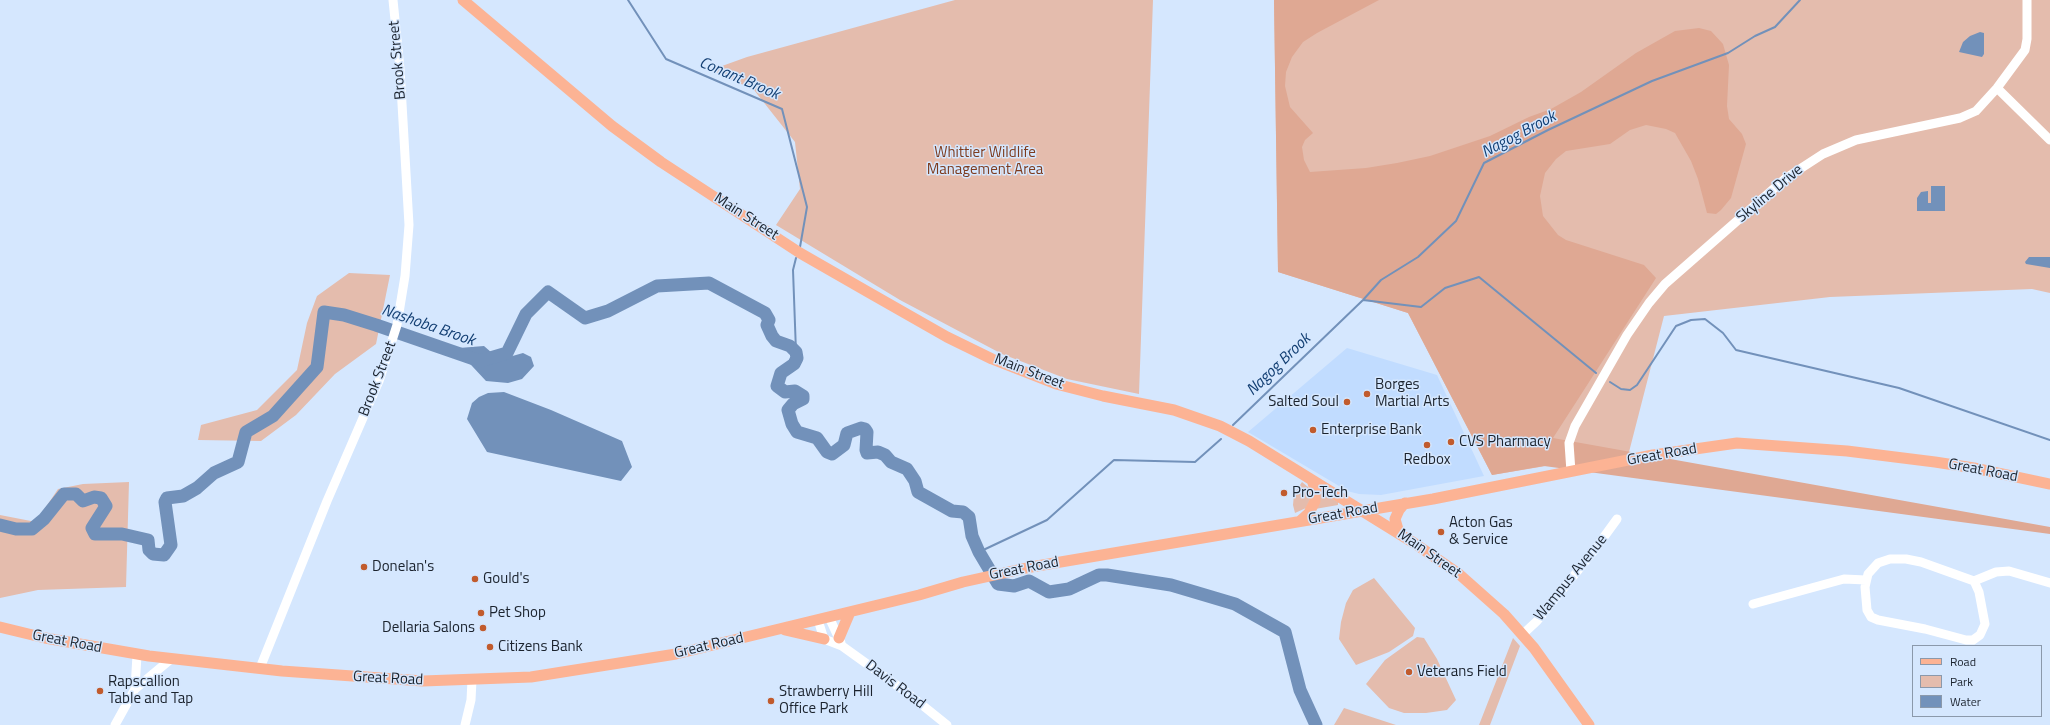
<!DOCTYPE html>
<style>
body{margin:0}
#map{position:relative;width:2050px;height:725px;overflow:hidden;background:#d5e7fe;font-family:"Titillium Web",sans-serif}
canvas{display:block}
.legend{position:absolute;left:1912px;top:645px;width:130px;height:72px;box-sizing:border-box;background:#d5e7fe;border:1px solid #8b99ab;margin:0;padding:5px 7px;list-style:none;font-size:12px;color:#1b232e}
.legend li{display:flex;align-items:center;gap:8px;height:20px}
.legend b{width:20px;border:1px solid #8b99ab}
</style>
<div id="map">
<canvas width="2050" height="725"></canvas>
<ul class="legend">
<li><b style="height:5px;background:#fcb394"></b>Road</li>
<li><b style="height:11px;background:#e4bcad"></b>Park</li>
<li><b style="height:11px;background:#7291ba"></b>Water</li>
</ul>
</div>
<script>
const context = document.querySelector('canvas').getContext('2d');
context.lineJoin = 'round';
function fill(path, color) { context.fillStyle = color; context.fill(path, 'evenodd'); }
const poly = rows => new Path2D(rows.map(r => 'M' + r).join(''));
function strokePath(path, color, width, dash) { context.strokeStyle = color; context.lineWidth = width; context.lineCap = dash ? 'butt' : 'round'; context.setLineDash(dash || []); context.stroke(path); }
function label(font, color, halo, rows, align = 'center') {
  context.font = font + ' "Titillium Web",sans-serif'; context.lineWidth = 3; context.setLineDash([]); context.textBaseline = 'middle'; context.strokeStyle = halo; context.fillStyle = color; for (const [text, x, y, turn = 0] of rows) {
    context.save(); context.translate(x, y); context.rotate((+turn || 0) * Math.PI / 180); context.textAlign = isNaN(turn) ? turn : align; if (halo) context.strokeText(text, 0, 0); context.fillText(text, 0, 0); context.restore();
  }
}
fill(poly([
 [1347,348,1437,375,1484,476,1381,495,1359,494,1347,491,1334,483,1248,432]
]), '#c1dcff');
fill(poly([
 [955,0,1153,0,1139,394,1067,379,1002,354,900,300,776,225,800,189,795,142,754,90,711,70,747,57],
 [1274,0,2050,0,2050,293,2032,289,1830,297,1664,316,1629,452,1492,475,1408,313,1278,272],
 [349,273,390,275,376,344,335,374,296,415,261,441,198,440,201,425,257,410,297,370,307,323,317,296],
 [129,482,126,587,38,590,0,598,0,515,36,522,58,489,83,484],
 [1302,482,1308,487,1311,497,1306,508,1295,513,1293,505,1294,494],
 [1318,491,1338,502,1338,505,1315,509],
 [1374,578,1415,628,1413,636,1389,652,1356,665,1339,639,1341,622,1346,603,1353,590],
 [1417,637,1424,638,1437,659,1456,700,1447,710,1426,713,1404,713,1389,708,1366,684,1385,660],
 [1513,638,1520,646,1490,725,1479,725],
 [1344,708,1396,725,1334,725]
]), '#e4bcad');
fill(poly([
 [1274,0,1379,0,1317,33,1303,42,1292,57,1286,72,1285,86,1290,107,1313,133,1305,140,1302,147,1304,160,1310,172,1366,168,1397,163,1430,156,1490,136,1529,117,1551,109,1581,92,1636,53,1675,31,1699,28,1711,31,1723,44,1729,65,1727,106,1729,119,1742,134,1746,144,1731,198,1721,210,1716,214,1707,213,1698,179,1691,161,1675,133,1666,129,1646,125,1630,130,1610,144,1566,151,1556,159,1545,173,1540,196,1543,216,1558,235,1566,240,1644,265,1656,278,1553,438,2050,527,2050,534,1544,466,1492,475,1408,313,1278,272]
]), '#dfa893');
fill(poly([
 [1980,32,1984,33,1984,54,1982,57,1959,52,1963,42,1970,36],
 [1931,186,1945,186,1945,211,1917,211,1917,198,1921,192,1928,191,1928,203,1931,203],
 [2029,257,2050,257,2050,268,2026,264,2025,262],
 [484,346,492,353,509,357,523,353,531,357,534,366,522,379,508,383,486,381,459,352,459,348],
 [504,392,551,410,622,441,632,467,621,481,487,452,467,419,472,403,479,397,488,393]
]), '#7291ba');
strokePath(poly([
 [628,0,666,59,782,109,807,207,800,247],
 [1363,300,1421,307,1445,288,1479,277,1596,373],
 [796,352,793,270,796,258],
 [1610,382,1621,389,1630,390,1637,385,1676,326,1691,320,1705,319,1723,333,1736,350,1899,388,2050,440],
 [1233,425,1363,300,1381,280,1418,257,1456,221,1484,163,1548,130,1652,81,1728,53,1755,36,1775,27,1800,0],
 [979,552,1047,520,1114,460,1195,462,1221,439]
]), '#7291ba', 2);
strokePath(poly([
 [0,525,16,529,32,529,44,519,64,494,76,494,83,501,94,497,101,498,106,506,92,528,95,534,122,534,148,540,149,550,153,554,164,555,171,545,165,502,167,498,183,496,197,488,214,473,238,462,246,432,273,416,317,367,324,312,344,315,376,325,480,361,507,353,526,314,548,292,585,318,608,311,657,286,709,283,765,313,769,320,767,325,772,336,776,341,790,346,796,352,797,358,794,364,781,373,777,386,785,392,795,391,803,396,803,399,793,404,788,410,792,424,797,432,817,438,827,452,832,454,844,445,847,433,861,428,865,429,867,432,866,450,867,453,878,452,885,455,891,462,907,469,915,481,918,492,952,511,963,512,969,517,972,536,979,552,998,584,1014,586,1029,581,1049,592,1069,589,1099,575,1107,575,1171,585,1235,604,1285,632,1300,690,1316,725]
]), '#7291ba', 13);
strokePath(poly([
 [1997,88,2050,140],
 [1571,472,1569,443,1575,426,1627,335,1649,303,1665,284,1786,178,1823,154,1856,140,1960,118,1976,111,1997,88,2025,50,2027,39,2027,0],
 [1974,581,1979,592,1985,624,1980,635,1973,640,1966,640,1925,629,1878,620,1871,617,1867,610,1865,587,1868,574,1878,563,1890,559,1906,559,1921,562,1974,581,1996,572,2009,571,2050,583],
 [1753,604,1844,579,1866,580],
 [829,617,841,643],
 [818,620,824,639,842,646,906,692,947,725],
 [1523,634,1537,621,1593,552,1617,519],
 [260,668,327,501,379,381,397,325,405,276,409,225,400,69,393,0],
 [135,689,137,655],
 [115,725,135,689,171,659],
 [465,725,471,700,472,680]
]), '#fff', 9);
strokePath(poly([
 [463,0,612,126,661,162,800,253,868,292,947,337,992,359,1056,384,1103,396,1174,410,1220,426,1249,441,1414,543,1459,574,1504,614,1534,648,1589,725],
 [1300,521,1309,513,1315,501,1314,486,1312,480],
 [1399,533,1395,519,1399,510,1405,503],
 [0,627,45,638,149,656,282,671,423,681,531,677,676,654,919,595,963,582,1031,567,1433,499,1653,455,1737,443,1847,451,1935,462,1974,468,2050,484],
 [785,630,824,639],
 [839,638,850,612]
]), '#fcb394', 11);
for (const [x, y, r, color] of [
 [1367,394,4,"#c15b2d"],
 [1347,402,4,"#c15b2d"],
 [1313,430,4,"#c15b2d"],
 [1451,442,4,"#c15b2d"],
 [1427,445,4,"#c15b2d"],
 [1284,493,4,"#c15b2d"],
 [1441,532,4,"#c15b2d"],
 [364,567,4,"#c15b2d"],
 [475,579,4,"#c15b2d"],
 [481,613,4,"#c15b2d"],
 [483,628,4,"#c15b2d"],
 [490,647,4,"#c15b2d"],
 [1409,672,4,"#c15b2d"],
 [100,691,4,"#c15b2d"],
 [771,701,4,"#c15b2d"]
]) { const dot = new Path2D(); dot.arc(x, y, r, 0, 2 * Math.PI); context.fillStyle = color; context.fill(dot); strokePath(dot, '#d5e7fe', 1.5); }
label('15px', '#1b232e', '#d5e7fe', [
 ["Brook Street",398,60,-95],
 ["Skyline Drive",1770,194,-40],
 ["Main Street",746,217,33],
 ["Main Street",1029,372,21],
 ["Brook Street",378,379,-69],
 ["Great Road",1662,455,-10],
 ["Great Road",1983,471,11],
 ["Great Road",1343,514,-10],
 ["Main Street",1429,554,35],
 ["Great Road",1024,569,-11],
 ["Wampus Avenue",1571,578,-51],
 ["Great Road",67,642,11],
 ["Great Road",709,646,-13],
 ["Great Road",388,679,3],
 ["Davis Road",895,685,37]
]);
label('15px', '#7d3b1e', '#d5e7fe', [
 ["Whittier Wildlife",985,153],
 ["Management Area",985,170]
]);
label('15px', '#1b232e', '#d5e7fe', [
 ["Borges",1375,385],
 ["Martial Arts",1375,402],
 ["Salted Soul",1339,402,"right"],
 ["Enterprise Bank",1321,430],
 ["CVS Pharmacy",1459,442],
 ["Redbox",1427,460,"center"],
 ["Pro-Tech",1292,493],
 ["Acton Gas",1449,523],
 ["& Service",1449,540],
 ["Donelan's",372,567],
 ["Gould's",483,579],
 ["Pet Shop",489,613],
 ["Dellaria Salons",475,628,"right"],
 ["Citizens Bank",498,647],
 ["Veterans Field",1417,672],
 ["Rapscallion",108,682],
 ["Table and Tap",108,699],
 ["Strawberry Hill",779,692],
 ["Office Park",779,709]
], 'left');
label('italic 16px', '#133f73', '#d5e7fe', [
 ["Conant Brook",739,79,23],
 ["Nagog Brook",1519,135,-28],
 ["Nashoba Brook",428,326,19],
 ["Nagog Brook",1279,365,-44]
]);
</script>
